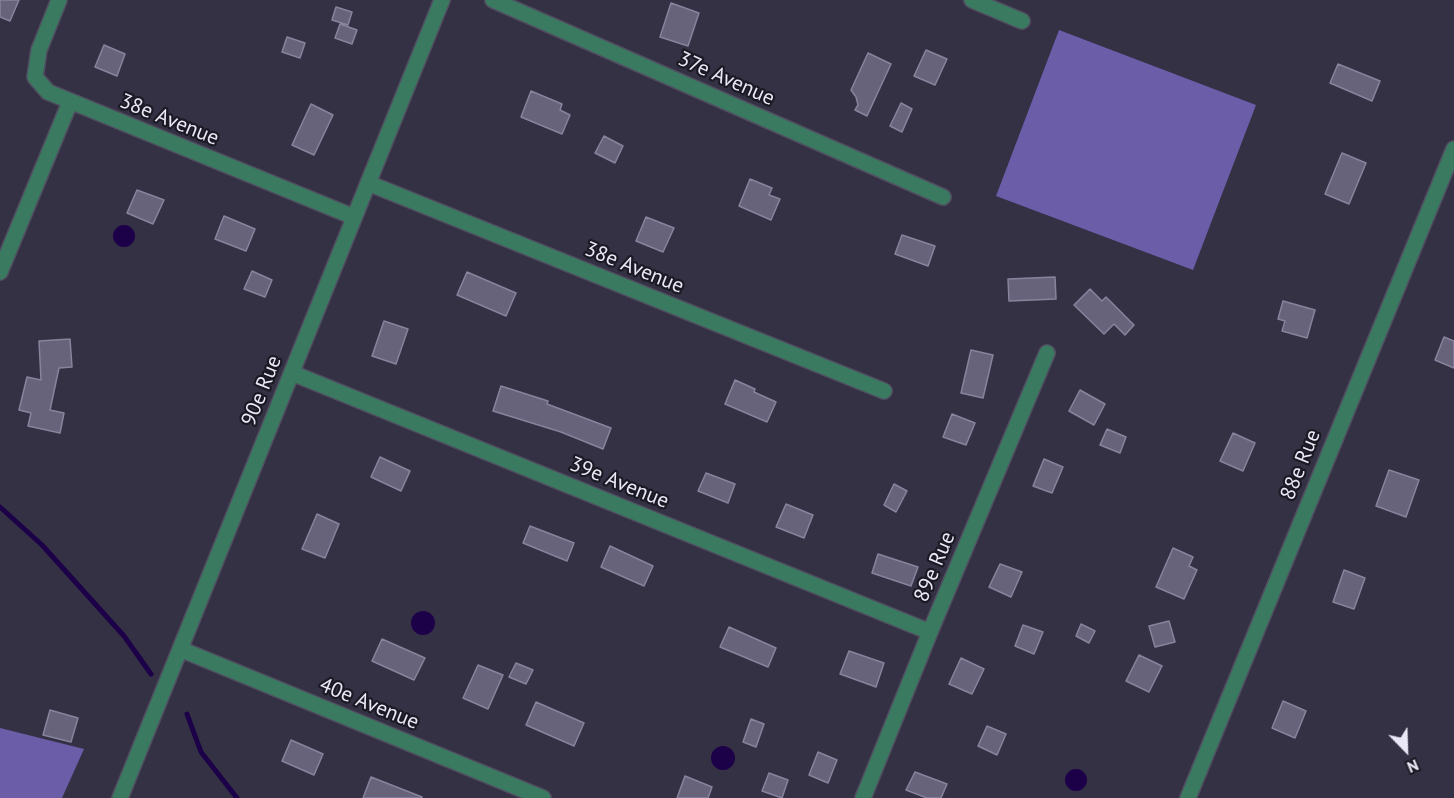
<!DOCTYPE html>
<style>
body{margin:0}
#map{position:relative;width:1454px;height:798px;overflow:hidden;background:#343145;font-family:"PT Sans",sans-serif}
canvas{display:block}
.north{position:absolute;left:1376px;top:720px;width:60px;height:60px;-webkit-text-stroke:4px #1b1a24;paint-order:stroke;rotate:157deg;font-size:16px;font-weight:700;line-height:24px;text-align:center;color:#eae8f6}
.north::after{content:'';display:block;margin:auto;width:21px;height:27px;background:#eae8f6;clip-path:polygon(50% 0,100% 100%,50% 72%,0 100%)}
</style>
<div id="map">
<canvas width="1454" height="798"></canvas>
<div class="north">N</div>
</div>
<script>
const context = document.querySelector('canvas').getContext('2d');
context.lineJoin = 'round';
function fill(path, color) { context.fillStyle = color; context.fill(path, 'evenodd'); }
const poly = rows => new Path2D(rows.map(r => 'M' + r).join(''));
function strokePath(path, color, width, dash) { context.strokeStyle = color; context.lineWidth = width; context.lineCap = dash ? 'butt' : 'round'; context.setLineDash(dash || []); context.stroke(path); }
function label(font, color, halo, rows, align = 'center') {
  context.font = font + ' "PT Sans",sans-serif'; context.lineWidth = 4.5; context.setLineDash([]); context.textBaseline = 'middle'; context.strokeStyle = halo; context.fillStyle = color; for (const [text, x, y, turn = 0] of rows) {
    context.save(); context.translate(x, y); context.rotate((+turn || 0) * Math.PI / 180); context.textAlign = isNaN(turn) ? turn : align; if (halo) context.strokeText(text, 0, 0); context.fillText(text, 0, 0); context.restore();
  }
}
fill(poly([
 [1059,30,1256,105,1193,270,996,196],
 [0,728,84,749,62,798,0,798]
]), '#6c5da9');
fill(poly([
 '113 236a11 11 0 1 1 22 0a11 11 0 1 1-22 0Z',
 '411 623a12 12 0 1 1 24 0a12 12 0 1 1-24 0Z',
 '711 758a12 12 0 1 1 24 0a12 12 0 1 1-24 0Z',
 '1065 780a11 11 0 1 1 22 0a11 11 0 1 1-22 0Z'
]), '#1d0148');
strokePath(poly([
 [0,507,42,545,124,636,151,674],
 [187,714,201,752,237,798]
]), '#1d0148', 5);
const building = poly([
 [0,0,19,0,10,21,0,17,0,0],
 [671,3,699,13,688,46,660,37,671,3],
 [336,7,352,12,348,25,332,20,336,7],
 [340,24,357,30,352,44,335,38,340,24],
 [287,37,305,43,300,58,282,52,287,37],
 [104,45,125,54,117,76,95,67,104,45],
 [926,50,947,59,935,85,914,76,926,50],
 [868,53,891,64,867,116,855,110,858,105,856,97,851,90,868,53],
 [1338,64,1380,81,1372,101,1330,83,1338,64],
 [531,91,562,104,560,110,570,115,562,134,521,117,531,91],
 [901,103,912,109,902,132,890,126,901,103],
 [311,104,333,115,314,155,292,145,311,104],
 [604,136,623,146,615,163,595,153,604,136],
 [1342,153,1366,163,1349,204,1325,194,1342,153],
 [750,179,772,188,769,195,780,199,771,220,739,206,750,179],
 [137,190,164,200,153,224,127,213,137,190],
 [224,216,255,229,246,251,215,239,224,216],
 [646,217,674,228,663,252,636,241,646,217],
 [902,235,935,246,928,266,895,254,902,235],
 [252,271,272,280,265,297,244,289,252,271],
 [467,272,516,293,506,316,457,295,467,272],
 [1055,277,1056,299,1009,301,1008,279,1055,277],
 [1090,289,1102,301,1106,297,1134,325,1125,335,1114,324,1104,334,1074,305,1090,289],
 [1283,301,1315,310,1307,338,1282,331,1285,321,1278,319,1283,301],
 [384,321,408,329,396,364,372,356,384,321],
 [1444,337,1454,341,1454,368,1435,360,1444,337],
 [70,339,72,367,59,368,50,410,64,413,60,433,28,426,31,413,19,410,27,377,41,380,39,341,70,339],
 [971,350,993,355,983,398,961,393,971,350],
 [735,380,755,389,754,392,776,402,767,422,725,404,735,380],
 [501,386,548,401,547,404,611,428,603,449,561,432,493,411,501,386],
 [1080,390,1105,404,1094,425,1069,411,1080,390],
 [952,414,975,423,966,445,943,437,952,414],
 [1107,429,1126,437,1120,453,1100,445,1107,429],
 [1233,433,1255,443,1243,471,1220,461,1233,433],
 [380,457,410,471,401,491,371,477,380,457],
 [1044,459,1063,467,1052,493,1033,486,1044,459],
 [1389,470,1419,480,1406,517,1376,506,1389,470],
 [706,473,735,484,728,503,698,491,706,473],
 [894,484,907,491,896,512,884,505,894,484],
 [786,504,813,515,804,538,776,527,786,504],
 [317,514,339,524,325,558,302,549,317,514],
 [530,526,574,543,567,561,523,543,530,526],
 [610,546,653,566,644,586,601,567,610,546],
 [1173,548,1193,557,1189,566,1197,570,1184,599,1156,587,1173,548],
 [878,554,918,567,911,586,872,573,878,554],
 [1000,564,1022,572,1011,597,989,587,1000,564],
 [1344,570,1365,578,1354,609,1333,602,1344,570],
 [1169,621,1175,642,1155,647,1149,626,1169,621],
 [1081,624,1095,631,1089,643,1076,636,1081,624],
 [1023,625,1043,632,1034,654,1015,646,1023,625],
 [729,627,776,648,768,667,720,647,729,627],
 [382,639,425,658,414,680,372,661,382,639],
 [849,651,884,663,876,687,840,674,849,651],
 [1139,655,1162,666,1149,692,1126,681,1139,655],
 [961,658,984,669,972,694,949,684,961,658],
 [516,663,533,670,526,684,509,677,516,663],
 [478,665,503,675,488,709,463,698,478,665],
 [1283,701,1306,711,1295,738,1272,728,1283,701],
 [536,702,584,723,574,746,526,725,536,702],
 [50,710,78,718,71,742,43,735,50,710],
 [751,719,764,724,756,747,743,742,751,719],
 [987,726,1006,734,997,755,978,746,987,726],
 [291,740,323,754,314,775,282,761,291,740],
 [818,752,837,760,828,783,809,775,818,752],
 [915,772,947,784,941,798,927,798,906,790,915,772],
 [769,773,788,780,782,798,762,791,769,773],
 [685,776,712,787,708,798,677,798,685,776],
 [371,777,422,797,422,798,363,798,371,777]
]);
fill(building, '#66637a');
strokePath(building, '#87849d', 1.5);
const minor = poly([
 [59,0,39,50,35,77,48,92,354,217],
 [493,0,943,197],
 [972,0,1022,21],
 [368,183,884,391],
 [0,272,70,102],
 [292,373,930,632],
 [180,649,543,798],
 [120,798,442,0],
 [863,798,930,632,1047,353],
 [1188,798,1454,149]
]);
strokePath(minor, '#514e61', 18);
strokePath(minor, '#397a60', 15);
label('21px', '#eae8f6', '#1b1a24', [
 ["37e Avenue",726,79,24],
 ["38e Avenue",169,120,22],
 ["38e Avenue",634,268,22],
 ["90e Rue",262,391,-68],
 ["88e Rue",1301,465,-68],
 ["39e Avenue",619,483,22],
 ["89e Rue",935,567,-67],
 ["40e Avenue",369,704,22]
]);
</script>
